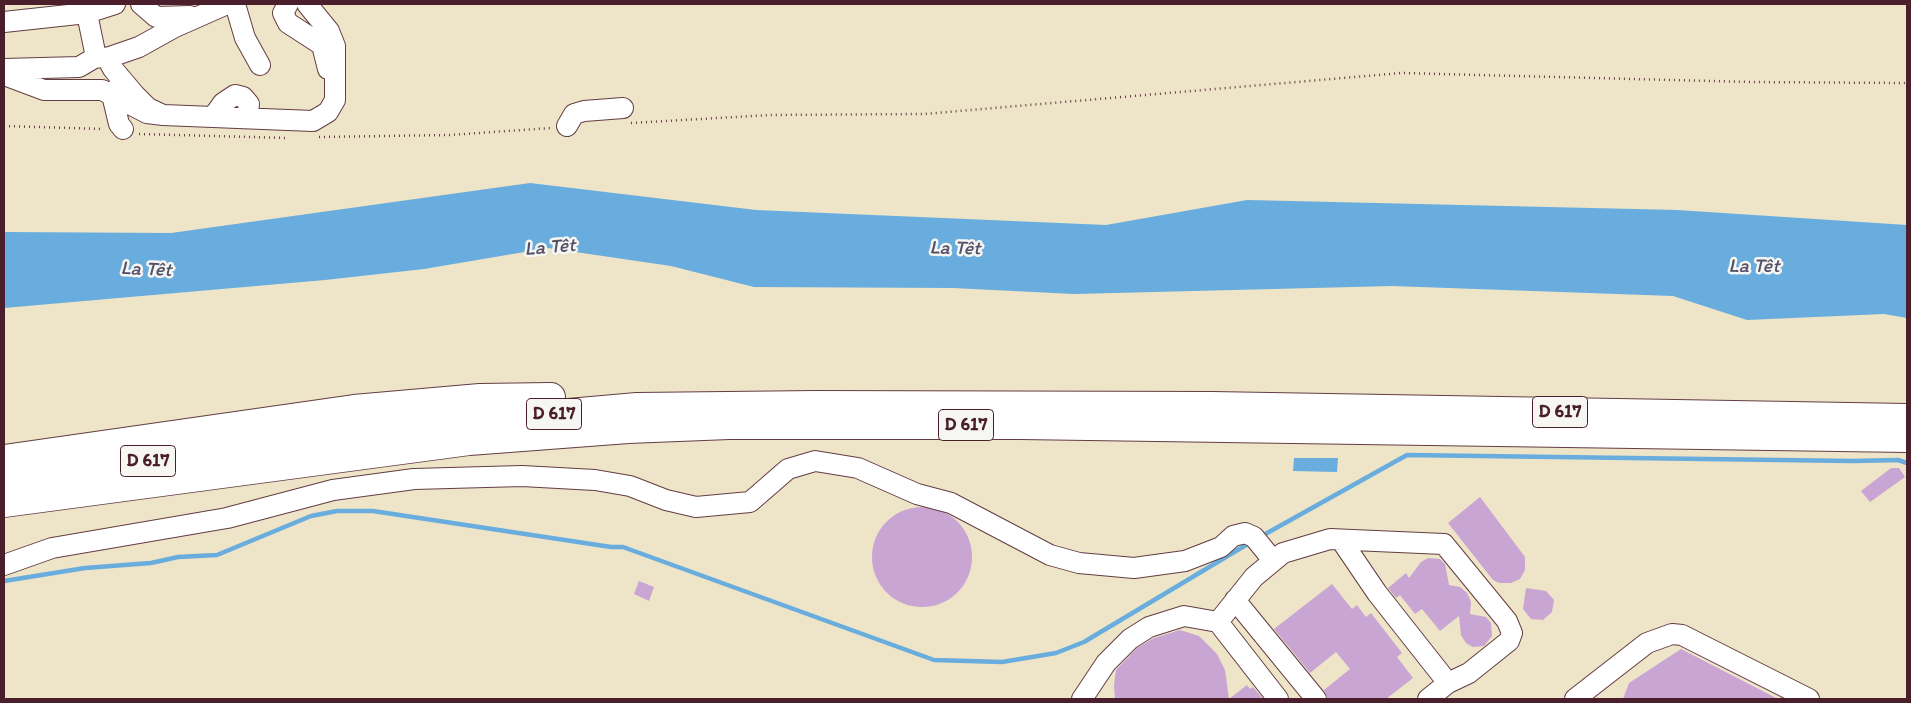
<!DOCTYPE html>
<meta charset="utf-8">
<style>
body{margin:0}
#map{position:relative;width:1911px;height:703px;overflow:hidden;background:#eee4c8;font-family:Itim,sans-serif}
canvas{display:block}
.frame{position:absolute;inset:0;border:5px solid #4a1f2b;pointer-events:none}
</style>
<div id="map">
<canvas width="1911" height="703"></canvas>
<div class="frame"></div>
</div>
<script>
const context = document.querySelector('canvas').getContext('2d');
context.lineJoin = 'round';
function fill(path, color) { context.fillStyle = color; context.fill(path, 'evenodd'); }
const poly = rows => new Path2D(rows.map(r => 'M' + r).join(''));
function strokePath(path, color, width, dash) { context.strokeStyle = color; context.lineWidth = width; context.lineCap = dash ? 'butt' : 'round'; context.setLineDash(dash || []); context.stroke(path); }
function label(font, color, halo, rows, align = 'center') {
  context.font = font + ' Itim,sans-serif'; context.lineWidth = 5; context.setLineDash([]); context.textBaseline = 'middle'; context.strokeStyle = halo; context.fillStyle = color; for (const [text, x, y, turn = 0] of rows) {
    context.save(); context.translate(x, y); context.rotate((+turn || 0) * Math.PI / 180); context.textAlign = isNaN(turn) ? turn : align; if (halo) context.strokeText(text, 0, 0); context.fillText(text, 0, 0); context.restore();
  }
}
fill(poly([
 [530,183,756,210,1106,225,1247,200,1677,210,1907,225,1907,318,1884,314,1747,320,1673,296,1392,286,1074,294,953,288,754,287,671,266,548,248,424,269,325,280,4,308,4,232,171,233],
 [1294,458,1338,458,1337,472,1293,471]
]), '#68adde');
strokePath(poly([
 [1260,537,1407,455,1853,461,1898,460,1907,463],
 [4,581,85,568,151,563,178,557,217,555,311,516,337,511,373,511,611,547,623,547,934,660,1002,662,1056,653,1084,642,1251,542]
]), '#68adde', 4.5);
fill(poly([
 [1891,468,1899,468,1905,477,1870,502,1861,491],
 [1480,497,1525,557,1525,570,1520,579,1511,583,1499,583,1493,580,1448,523],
 '872 557a50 50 0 1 1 100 0a50 50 0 1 1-100 0Z',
 [1428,558,1440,559,1445,564,1449,585,1460,587,1467,593,1471,602,1470,614,1486,617,1491,623,1492,636,1484,646,1473,647,1466,643,1461,635,1459,616,1440,631,1422,609,1415,614,1400,595,1396,598,1388,588,1406,573,1409,578,1421,562],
 [639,581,654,587,649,601,634,594],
 [1332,584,1352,609,1357,605,1366,617,1371,613,1402,653,1397,657,1413,678,1386,699,1328,699,1324,690,1350,669,1336,652,1310,673,1274,629],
 [1526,588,1546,591,1554,600,1552,612,1543,620,1531,619,1523,609],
 [1180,630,1199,636,1217,654,1225,670,1229,699,1247,685,1250,689,1253,687,1263,699,1115,699,1114,685,1116,670,1137,648,1154,638],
 [1681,649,1778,699,1623,699,1629,683]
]), '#c9a5d3');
const minor = poly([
 [141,4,156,17,190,16],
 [235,4,245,38,260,65],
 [288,4,283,13,288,23,322,45,328,69],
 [4,22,87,13,115,4],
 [96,57,107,58,139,47,175,27,227,4],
 [4,69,79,67,96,57,85,4],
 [4,75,44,90,102,90,147,113,163,115,148,108,135,95,113,69,107,58],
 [116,89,112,95,119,124,123,129],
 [163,115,313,121,328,112,335,100,335,46,329,31,307,4],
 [213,117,223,103,235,95,243,97,249,104,248,113],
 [567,126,574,114,584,111,623,108],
 [1341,540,1377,593,1448,683],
 [4,565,52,548,227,518,333,490,414,479,522,476,595,480,630,486,666,500,696,507,750,502,788,469,815,461,858,468,917,494,951,503,1050,555,1079,563,1134,568,1185,561,1221,547,1233,536,1245,533,1254,537,1267,553],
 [1235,600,1316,699],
 [1218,622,1254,577,1283,553,1330,539,1444,544,1507,621,1512,633,1509,641,1469,673,1448,683,1428,699],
 [1082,699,1106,663,1130,639,1149,627,1184,616,1218,622,1278,699],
 [1575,699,1647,643,1672,634,1682,635,1809,699]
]);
const highway = poly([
 [4,459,354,409,480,398,551,397],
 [4,480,365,431,637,407,816,405,1212,406,1907,418],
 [4,503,469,441,628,429,729,425,1020,425,1907,438]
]);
strokePath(minor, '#633d43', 22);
strokePath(highway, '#633d43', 30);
strokePath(poly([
 [631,123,770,115,924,114,1401,73,1750,82,1907,83],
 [4,126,104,129],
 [139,134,288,138],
 [319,137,449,135,551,128]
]), '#633d43', 2.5, [1, 4]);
strokePath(minor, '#fff', 20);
strokePath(highway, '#fff', 28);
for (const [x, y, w] of [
 [1560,412,55],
 [554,414,55],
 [966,425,55],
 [148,461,55]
]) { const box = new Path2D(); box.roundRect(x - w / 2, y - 15.5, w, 31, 4); context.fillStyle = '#f6f6f2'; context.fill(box); strokePath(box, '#4a1f2b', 1); }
label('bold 18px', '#4a1f2b', null, [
 ["D 617",1560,412],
 ["D 617",554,414],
 ["D 617",966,425],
 ["D 617",148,461]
]);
label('italic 20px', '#54516a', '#f6f6f2', [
 ["La Têt",550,248,-5],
 ["La Têt",955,249,1],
 ["La Têt",1754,267],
 ["La Têt",146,270,2]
]);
</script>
